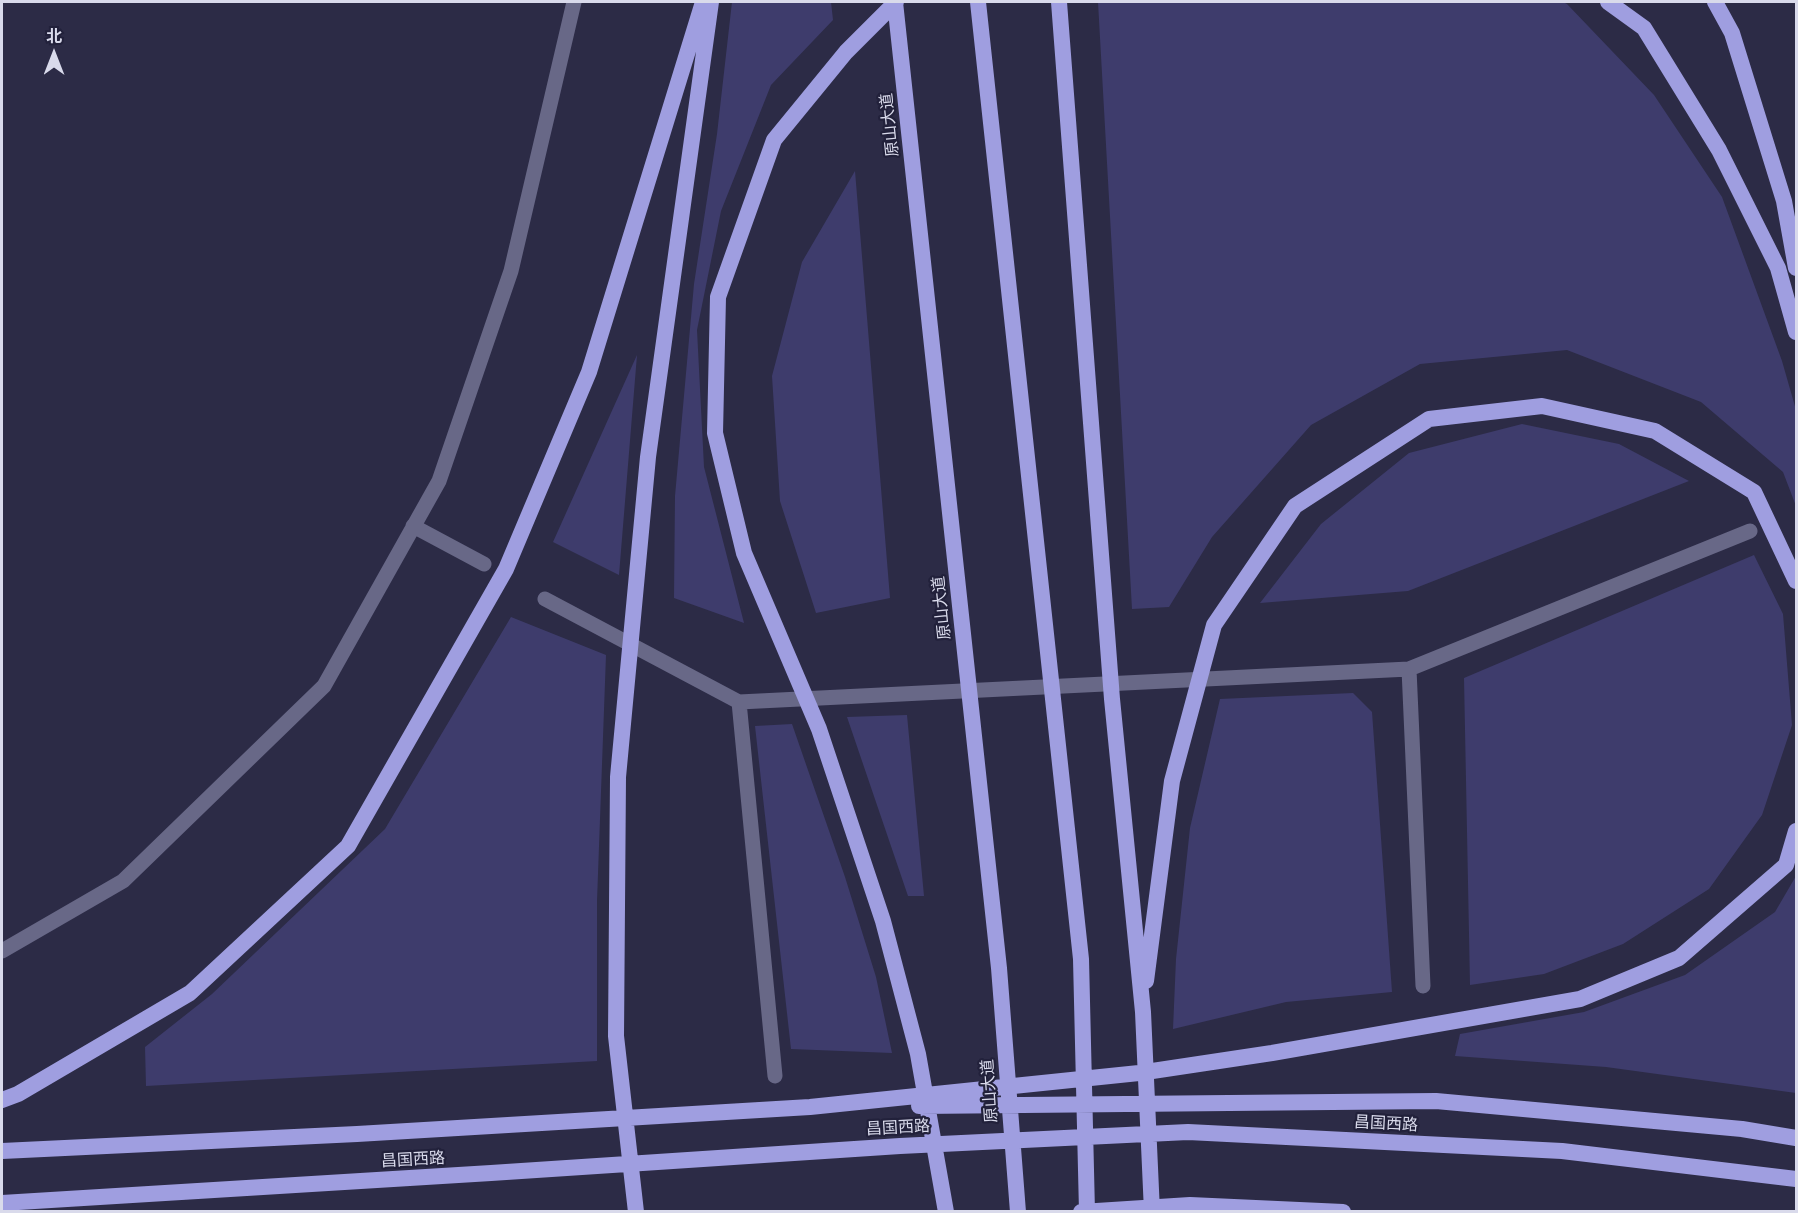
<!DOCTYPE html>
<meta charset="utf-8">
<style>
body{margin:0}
#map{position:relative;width:1798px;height:1213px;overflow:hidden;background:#2c2b46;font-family:"IBM Plex Sans","Noto Sans SC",sans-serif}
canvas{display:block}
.frame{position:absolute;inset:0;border:3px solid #d9daeb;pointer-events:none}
.north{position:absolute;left:24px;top:24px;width:60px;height:60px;-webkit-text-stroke:4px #22213b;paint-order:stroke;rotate:0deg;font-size:16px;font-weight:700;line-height:24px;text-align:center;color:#d9daeb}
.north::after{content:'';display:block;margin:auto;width:21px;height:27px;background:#d9daeb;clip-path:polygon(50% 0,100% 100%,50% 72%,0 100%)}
</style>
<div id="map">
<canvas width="1798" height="1213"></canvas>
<div class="frame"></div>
<div class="north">北</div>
</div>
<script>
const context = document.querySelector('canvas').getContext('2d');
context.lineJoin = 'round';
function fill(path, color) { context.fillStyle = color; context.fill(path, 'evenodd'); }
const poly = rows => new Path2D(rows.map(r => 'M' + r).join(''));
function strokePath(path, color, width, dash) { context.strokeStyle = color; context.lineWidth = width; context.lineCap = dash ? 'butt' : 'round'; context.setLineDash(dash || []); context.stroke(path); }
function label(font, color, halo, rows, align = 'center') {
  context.font = font + ' "IBM Plex Sans","Noto Sans SC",sans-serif'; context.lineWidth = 4.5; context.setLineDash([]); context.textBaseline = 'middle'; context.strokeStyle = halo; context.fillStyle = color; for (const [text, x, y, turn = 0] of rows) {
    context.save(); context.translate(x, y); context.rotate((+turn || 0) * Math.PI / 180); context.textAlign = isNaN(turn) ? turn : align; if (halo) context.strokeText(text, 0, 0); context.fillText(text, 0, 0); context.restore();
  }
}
fill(poly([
 [732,2,831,2,833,20,771,85,721,211,697,330,704,467,744,623,674,598,675,496,694,284,717,134],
 [1098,2,1563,2,1567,4,1654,95,1722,197,1782,361,1796,410,1796,506,1783,472,1701,402,1567,350,1420,364,1311,425,1212,537,1169,607,1132,609],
 [855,171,890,598,816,613,780,501,772,376,802,262],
 [637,355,619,575,553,542],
 [1522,424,1619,444,1689,481,1408,591,1260,603,1321,524,1409,453],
 [1754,555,1783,614,1792,725,1762,815,1709,889,1623,944,1544,974,1470,985,1464,678],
 [511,617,606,655,597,901,597,1061,146,1086,145,1047,212,994,385,829],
 [1353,693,1372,712,1392,992,1286,1002,1173,1029,1176,959,1190,828,1220,699],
 [907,715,924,896,908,896,847,717],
 [792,724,845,877,876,977,892,1053,791,1049,755,726],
 [1796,876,1796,1093,1606,1067,1455,1056,1460,1034,1584,1012,1685,975,1775,912]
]), '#3e3c6c');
strokePath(poly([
 [413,526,484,564],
 [545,599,739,702],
 [1409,669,1423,986],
 [2,951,123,881,324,686,439,481,511,271,574,2],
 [775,1076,739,702,1409,669,1750,531]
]), '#686887', 15);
strokePath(poly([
 [895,2,999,968,1018,1212],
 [896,2,846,52,774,140,718,297,715,433,744,553,819,729,883,921,918,1054,946,1212],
 [978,2,1081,959,1087,1212],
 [1059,2,1112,699,1143,1012,1152,1212],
 [1608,2,1644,28,1719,150,1778,268,1796,332],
 [1715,2,1732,33,1784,201,1796,268],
 [1146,981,1172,781,1214,625,1295,506,1429,419,1542,406,1655,431,1754,492,1796,581],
 [2,1100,18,1094,190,993,348,846,506,569,589,372,703,2],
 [919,1106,1436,1101,1742,1129,1796,1138],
 [2,1151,357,1134,810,1107,1139,1073,1272,1053,1580,999,1679,958,1786,865,1796,831],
 [2,1203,491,1173,900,1146,1188,1132,1562,1151,1796,1179],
 [636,1212,616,1036,618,777,648,457,711,2],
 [1081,1212,1190,1205,1343,1212]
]), '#9f9ee0', 16);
label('16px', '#d9daeb', '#22213b', [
 ["原山大道",890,125,-96],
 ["原山大道",942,608,-96],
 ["原山大道",990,1091,-94],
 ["昌国西路",1386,1124,3],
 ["昌国西路",898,1128,-3],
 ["昌国西路",413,1160,-3]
]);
</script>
